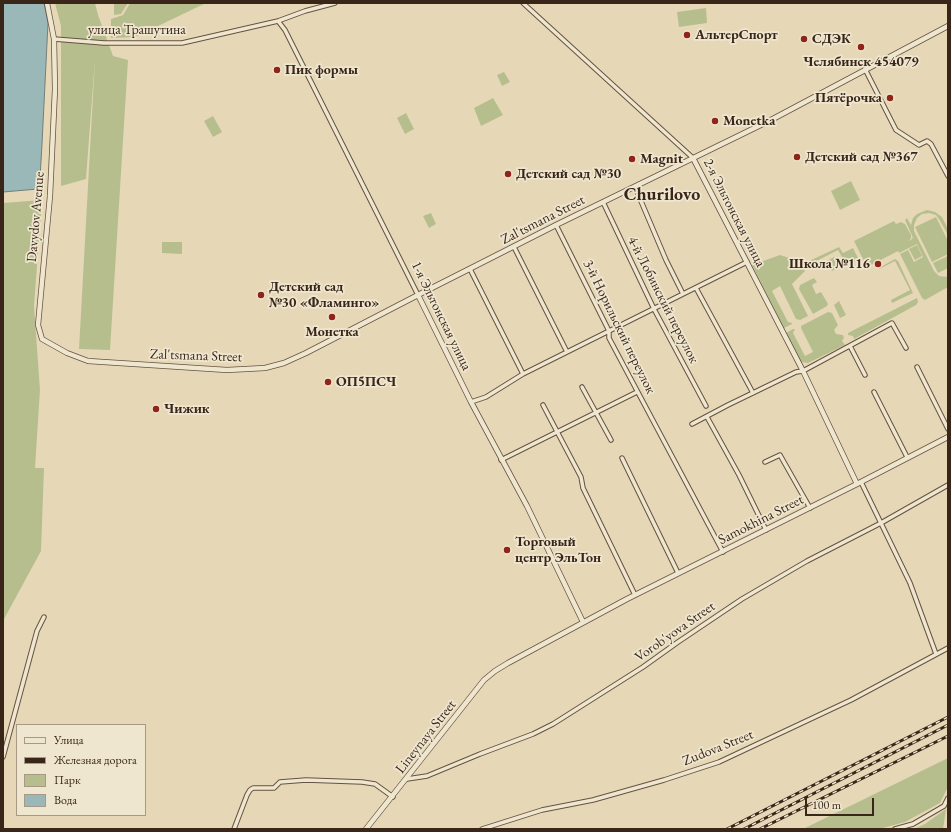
<!DOCTYPE html>
<meta charset="utf-8">
<style>
body{margin:0}
#map{position:relative;width:951px;height:832px;overflow:hidden;background:#e6d8b7;font-family:"EB Garamond",serif}
canvas{display:block}
.frame{position:absolute;inset:0;border:4px solid #3a2618;pointer-events:none}
.legend{position:absolute;left:16px;top:724px;width:130px;height:92px;box-sizing:border-box;background:#efe6d0;border:1px solid #a79986;margin:0;padding:5px 7px;list-style:none;font-size:12px;color:#3a2618}
.legend li{display:flex;align-items:center;gap:8px;height:20px}
.legend b{width:20px;border:1px solid #a79986}
.scale{position:absolute;left:805px;top:798px;width:69px;height:18px;box-sizing:border-box;border:2px solid #3a2618;border-top:0;padding-left:5px;font-size:12px;line-height:14px;white-space:nowrap;color:#3a2618;-webkit-text-stroke:3px #efe6d0;paint-order:stroke}
</style>
<div id="map">
<canvas width="951" height="832"></canvas>
<div class="frame"></div>
<ul class="legend">
<li><b style="height:5px;background:#efe6d0"></b>Улица</li>
<li><b style="height:5px;background:#3a2618"></b>Железная дорога</li>
<li><b style="height:11px;background:#b7be8d"></b>Парк</li>
<li><b style="height:11px;background:#9ab8b8"></b>Вода</li>
</ul>
<div class="scale">100 m</div>
</div>
<script>
const context = document.querySelector('canvas').getContext('2d');
context.lineJoin = 'round';
function fill(path, color) { context.fillStyle = color; context.fill(path, 'evenodd'); }
const poly = rows => new Path2D(rows.map(r => 'M' + r).join(''));
function strokePath(path, color, width, dash) { context.strokeStyle = color; context.lineWidth = width; context.lineCap = dash ? 'butt' : 'round'; context.setLineDash(dash || []); context.stroke(path); }
function label(font, color, halo, rows, align = 'center') {
  context.font = font + ' "EB Garamond",serif'; context.lineWidth = 3.5; context.setLineDash([]); context.textBaseline = 'middle'; context.strokeStyle = halo; context.fillStyle = color; for (const [text, x, y, turn = 0] of rows) {
    context.save(); context.translate(x, y); context.rotate((+turn || 0) * Math.PI / 180); context.textAlign = isNaN(turn) ? turn : align; if (halo) context.strokeText(text, 0, 0); context.fillText(text, 0, 0); context.restore();
  }
}
fill(poly([
 [55,3,95,3,98,15,113,56,128,60,110,350,79,349,95,59,86,179,61,186,61,26],
 [114,3,128,3,121,14,114,15],
 [130,3,206,3,135,37,111,38,111,19,123,15],
 [706,8,707,23,679,27,677,12],
 [504,72,510,82,502,86,497,75],
 [493,98,503,115,481,126,474,108],
 [406,113,414,129,405,134,397,118],
 [213,116,222,132,213,137,204,121],
 [851,181,860,200,840,210,831,191],
 [42,200,34,306,40,390,35,468,44,468,41,551,3,621,3,203],
 [927,210,935,212,942,217,948,229,948,235,939,219,936,215,929,213,922,214,917,218,914,225,914,231,934,271,939,276,948,277,948,287,925,300,922,298,900,254,908,250,914,262,923,257,917,244,899,253,898,251,869,266,866,265,854,241,894,221,896,224,901,222,905,224,911,235,911,238,909,241,911,240,913,237,914,240,905,220,907,218,911,225,913,218,917,214],
 [431,213,436,224,429,228,423,216],
 [936,217,948,241,948,254,932,262,915,227],
 [162,242,182,242,182,254,162,253],
 [917,245,922,256,915,260,909,249],
 [839,247,843,253,853,248,859,260,847,266,838,250,805,267,805,271,792,284,808,316,800,320,796,319,780,286,772,291,788,322,792,323,792,324,784,328,752,265,780,255,805,263],
 [948,256,948,268,938,273,933,263],
 [834,257,837,258,841,265,839,267,832,271,827,261],
 [895,259,898,261,913,293,892,303,891,300,910,290,895,261,879,269,879,268],
 [814,278,817,282,812,285,816,294,821,292,828,304,827,306,813,314,799,289,800,285],
 [917,298,918,302,916,305,854,339,853,336,848,335,848,333],
 [839,301,846,315,840,318,834,305],
 [828,312,832,313,838,325,834,330,836,334,843,335,844,338,842,341,845,345,808,363,801,362,786,333,793,329,795,329,793,333,805,356,813,352,801,328,801,326],
 [948,758,948,787,940,803,905,822,879,829,803,829],
 [946,809,943,829,914,829,925,824]
]), '#b7be8d');
const water = poly([
 [3,3,44,3,48,23,42,144,40,178,38,189,3,192,3,3]
]);
fill(water, '#9ab8b8');
strokePath(water, '#747e78', 1);
const minor = poly([
 [523,3,693,158],
 [278,21,285,30,418,295],
 [54,39,104,43,182,43,278,21,305,11,335,3],
 [865,69,896,130,919,145,927,141,931,144,948,176],
 [635,187,666,260,683,294],
 [603,202,654,309,706,406],
 [556,225,609,331,609,338,723,552],
 [514,247,567,352],
 [470,269,523,374],
 [696,288,753,393],
 [850,346,865,375],
 [917,367,948,429],
 [582,387,611,440],
 [874,392,907,457],
 [471,402,486,397,523,374,747,262],
 [543,405,581,477,583,488,635,595],
 [707,417,739,475,766,530],
 [692,424,728,405,796,372,803,371,892,323,906,348],
 [622,458,678,573],
 [501,460,637,392],
 [765,462,780,455,810,508],
 [861,482,910,583,936,654],
 [3,757,37,631,44,617],
 [407,779,427,776,480,754,533,734,553,724,643,667,678,642,742,599,807,561,881,523,948,485],
 [234,829,247,795,250,790,253,788,274,788,280,782,306,780,362,782,375,784,393,797],
 [482,829,542,810,593,800,664,780,719,762,851,700,948,648],
 [895,829,913,824,944,806,948,798]
]);
const tertiary = poly([
 [47,3,54,39,55,89,50,196,38,325,42,339,67,353,88,361,227,370,265,368,284,363,306,353,418,295,556,225,769,121,948,26],
 [693,158,803,371,857,484],
 [418,295,471,402,527,506,583,622],
 [366,829,484,680,495,671,508,663,627,599,857,484,948,437]
]);
strokePath(minor, '#655240', 5.5);
strokePath(tertiary, '#655240', 6);
strokePath(minor, '#efe6d0', 3.5);
strokePath(tertiary, '#efe6d0', 4.5);
const rail = poly([
 [727,829,948,717],
 [744,829,948,725],
 [760,829,948,736]
]);
strokePath(rail, '#3a2618', 3);
strokePath(rail, '#efe6d0', 1.5, [4.5]);
for (const [x, y, r, color] of [
 [687,35,4,"#8f2418"],
 [804,39,4,"#8f2418"],
 [861,47,4,"#8f2418"],
 [277,70,4,"#8f2418"],
 [890,98,4,"#8f2418"],
 [715,121,4,"#8f2418"],
 [797,157,4,"#8f2418"],
 [632,159,4,"#8f2418"],
 [508,174,4,"#8f2418"],
 [878,264,4,"#8f2418"],
 [261,295,4,"#8f2418"],
 [332,317,4,"#8f2418"],
 [328,382,4,"#8f2418"],
 [156,409,4,"#8f2418"],
 [507,550,4,"#8f2418"]
]) { const dot = new Path2D(); dot.arc(x, y, r, 0, 2 * Math.PI); context.fillStyle = color; context.fill(dot); strokePath(dot, '#efe6d0', 1.5); }
label('14px', '#3a2618', '#efe6d0', [
 ["улица Трашутина",137,30],
 ["2-я Эльтонская улица",734,213,63],
 ["Davydov Avenue",36,217,-85],
 ["Zal'tsmana Street",543,220,-27],
 ["4-й Лобинский переулок",663,300,63],
 ["1-я Эльтонская улица",441,316,64],
 ["3-й Норильский переулок",619,327,64],
 ["Zal'tsmana Street",196,356,2],
 ["Samokhina Street",761,520,-27],
 ["Vorob'yova Street",675,632,-35],
 ["Lineynaya Street",426,737,-52],
 ["Zudova Street",718,748,-22]
]);
label('bold 14px', '#3a2618', '#efe6d0', [
 ["АльтерСпорт",695,35],
 ["СДЭК",812,39],
 ["Челябинск 454079",861,62,"center"],
 ["Пик формы",285,70],
 ["Пятёрочка",882,98,"right"],
 ["Monetka",723,121],
 ["Детский сад №367",805,157],
 ["Magnit",640,159],
 ["Детский сад №30",516,174],
 ["Школа №116",870,264,"right"],
 ["Детский сад",269,287],
 ["№30 «Фламинго»",269,303],
 ["Монетка",332,332,"center"],
 ["ОП5ПСЧ",336,382],
 ["Чижик",164,409],
 ["Торговый",515,542],
 ["центр ЭльТон",515,558]
], 'left');
label('bold 18px', '#3a2618', '#efe6d0', [
 ["Churilovo",662,195]
]);
</script>
